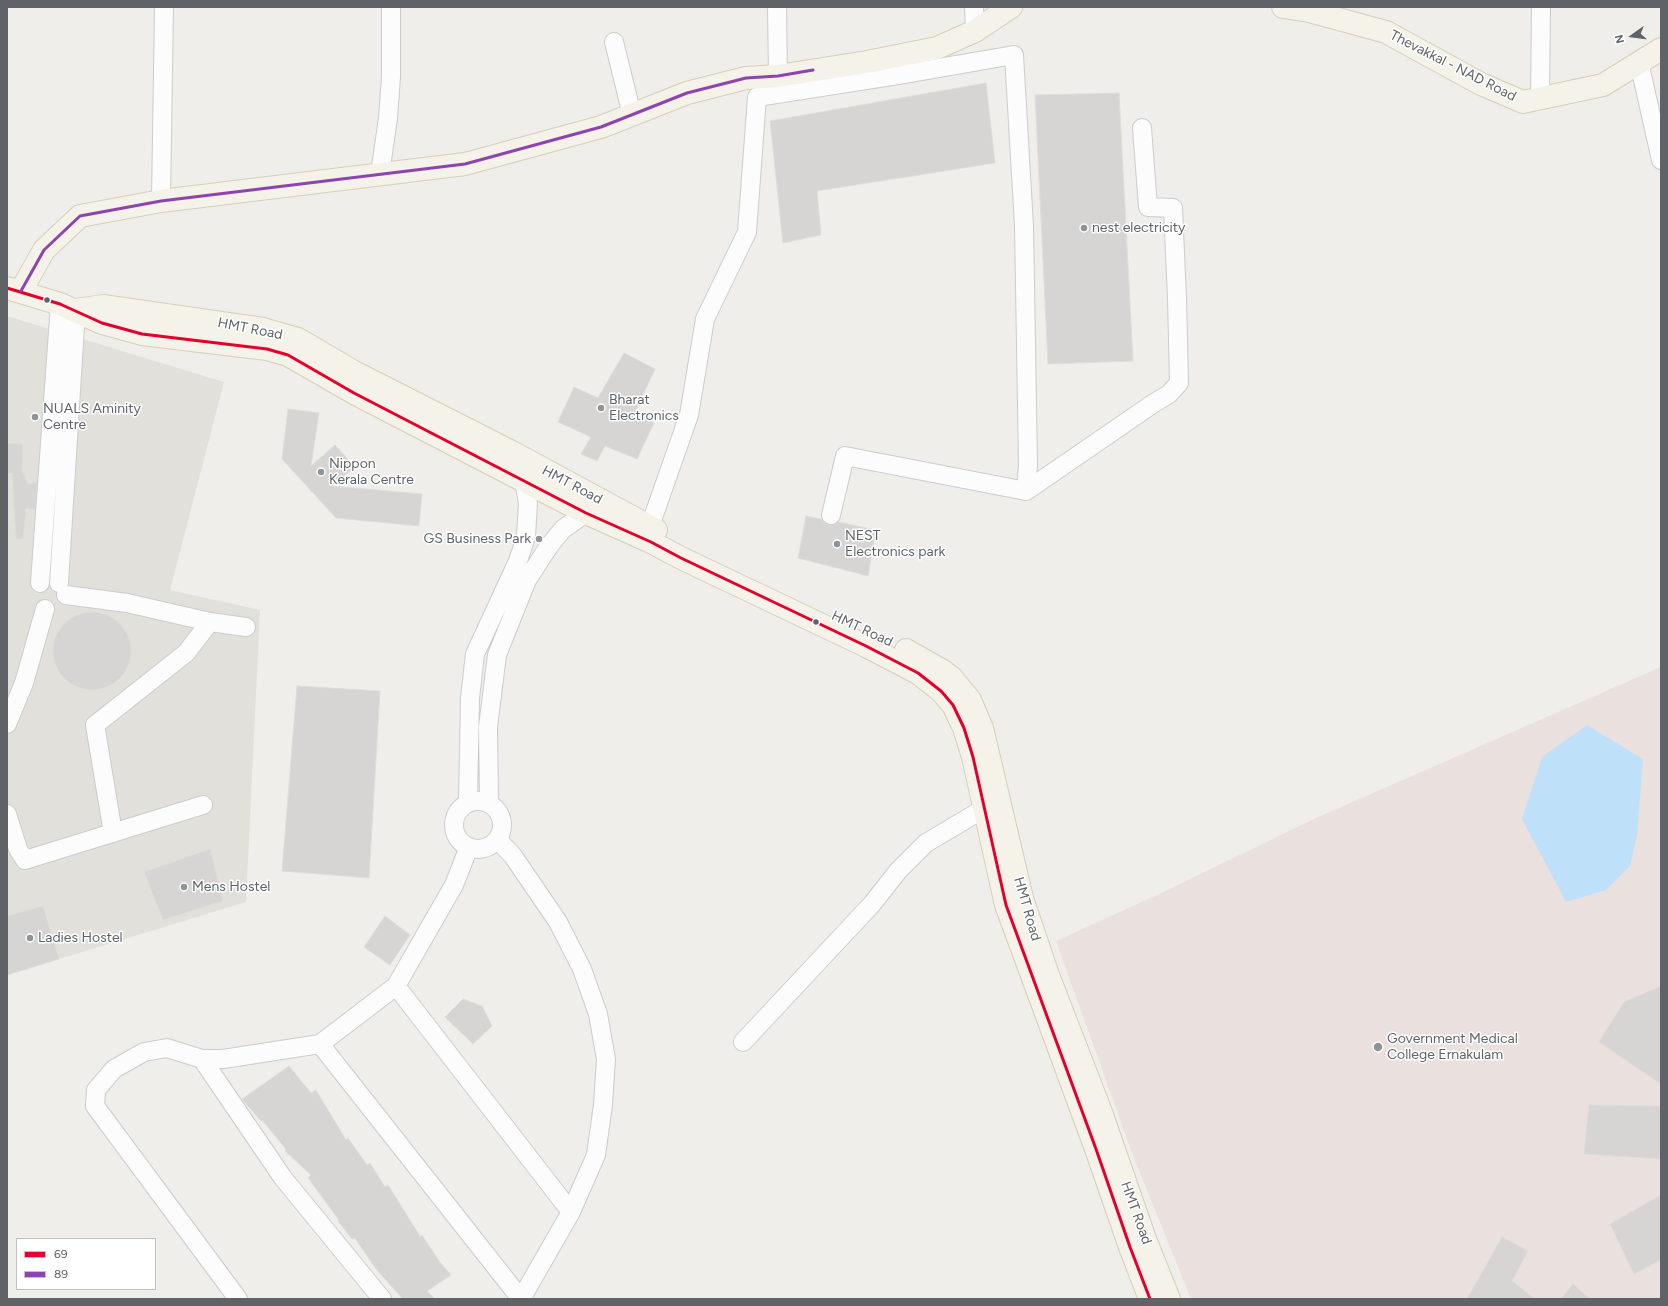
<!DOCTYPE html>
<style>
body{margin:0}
#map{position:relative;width:1668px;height:1306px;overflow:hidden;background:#efeeea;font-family:Figtree,sans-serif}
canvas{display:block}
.frame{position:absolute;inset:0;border:8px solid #5f6368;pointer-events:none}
.legend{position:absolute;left:16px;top:1238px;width:140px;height:52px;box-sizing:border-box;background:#fff;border:1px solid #bfc1c3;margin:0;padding:5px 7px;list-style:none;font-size:12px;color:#5f6368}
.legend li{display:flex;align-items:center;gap:8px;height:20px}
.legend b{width:20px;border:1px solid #bfc1c3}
.north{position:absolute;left:1612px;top:16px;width:40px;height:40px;-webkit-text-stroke:3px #fff;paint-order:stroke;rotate:256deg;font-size:11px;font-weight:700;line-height:16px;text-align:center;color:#5f6368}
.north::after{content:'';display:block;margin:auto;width:14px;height:18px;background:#5f6368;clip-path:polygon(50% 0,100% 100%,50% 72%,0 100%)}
</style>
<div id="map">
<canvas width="1668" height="1306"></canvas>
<div class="frame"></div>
<ul class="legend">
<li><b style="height:5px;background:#e4002b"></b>69</li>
<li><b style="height:5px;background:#8e44ad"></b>89</li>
</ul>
<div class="north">N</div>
</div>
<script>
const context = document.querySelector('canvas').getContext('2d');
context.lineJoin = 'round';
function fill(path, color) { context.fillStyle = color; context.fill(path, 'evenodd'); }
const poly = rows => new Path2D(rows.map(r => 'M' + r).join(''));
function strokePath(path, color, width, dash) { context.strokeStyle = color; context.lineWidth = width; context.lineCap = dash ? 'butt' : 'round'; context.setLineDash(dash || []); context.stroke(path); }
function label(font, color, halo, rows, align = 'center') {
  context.font = font + ' Figtree,sans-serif'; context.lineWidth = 3; context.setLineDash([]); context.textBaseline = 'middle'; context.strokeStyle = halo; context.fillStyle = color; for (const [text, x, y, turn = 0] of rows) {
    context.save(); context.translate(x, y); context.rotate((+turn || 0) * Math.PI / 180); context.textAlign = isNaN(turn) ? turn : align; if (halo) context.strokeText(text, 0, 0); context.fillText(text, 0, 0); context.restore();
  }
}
fill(poly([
 [7,316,224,382,170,590,260,610,246,902,7,975]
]), '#e2e0da');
fill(poly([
 [1661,667,1661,1299,1191,1299,1132,1153,1056,941,1157,895,1316,818]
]), '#eae0de');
fill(poly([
 [1587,725,1643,759,1637,835,1630,866,1606,890,1566,902,1522,819,1542,757]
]), '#bfe0f9');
const building = poly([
 [986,83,995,163,817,191,821,235,783,243,770,121,986,83],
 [1119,93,1133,361,1048,364,1035,95,1119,93],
 [624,353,655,369,635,412,654,423,637,459,605,446,597,461,581,454,591,437,558,422,574,387,598,398,624,353],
 [288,409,319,413,311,466,335,445,355,467,332,486,422,494,419,526,336,518,282,459,288,409],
 [7,443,23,444,22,470,28,484,37,482,35,509,26,509,23,539,16,539,12,473,7,474,7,443],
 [806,516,821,519,824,523,829,525,834,525,838,522,876,530,868,576,798,558,806,516],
 '53 651a39 39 0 1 1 78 0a39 39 0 1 1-78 0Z',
 [297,686,380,691,369,878,282,871,297,686],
 [210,849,223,901,163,920,144,872,210,849],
 [43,906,59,959,7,975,7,916,43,906],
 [385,916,410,935,390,965,364,947,385,916],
 [1661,986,1661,1084,1599,1042,1624,1002,1661,986],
 [463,999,482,1006,492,1026,473,1044,445,1017,463,999],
 [289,1066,311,1093,316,1090,346,1140,348,1138,367,1165,370,1163,385,1187,388,1185,420,1236,422,1235,439,1261,451,1275,427,1291,435,1299,403,1299,376,1269,355,1238,352,1239,338,1221,339,1220,308,1178,311,1175,285,1151,286,1149,262,1120,261,1121,242,1099,289,1066],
 [1589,1105,1661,1106,1661,1159,1584,1154,1589,1105],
 [1661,1195,1661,1260,1634,1274,1610,1224,1661,1195],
 [1502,1237,1528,1251,1512,1281,1535,1299,1467,1299,1502,1237],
 [1573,1284,1590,1299,1561,1299,1573,1284]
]);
fill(building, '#d6d5d3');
strokePath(building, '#deddd9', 1);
const minor = poly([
 [777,7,778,76],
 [974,7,975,31],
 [614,42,632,115],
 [1639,62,1661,160],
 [1540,99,1541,7],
 [380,174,388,118,391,77,391,7],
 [161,201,164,7],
 [1026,491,1154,403,1169,394,1179,383,1177,298,1173,208,1148,207,1142,128],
 [650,526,689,415,705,319,747,232,757,97,898,75,1014,55,1024,226,1028,465,1026,491,845,456,831,515],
 [40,583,60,304],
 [59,583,76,310],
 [66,595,127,603,210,622,246,627],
 [7,724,24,683,45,609],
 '454 825a24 24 0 1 1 48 0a24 24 0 1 1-48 0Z',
 [468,802,470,698,475,654,518,561,526,537,528,503,524,481],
 [489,803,488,727,497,655,527,580,549,546,563,529,586,513],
 [7,814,18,849,25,860,203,805],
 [113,833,95,725,186,653,210,622],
 [396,986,571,1212],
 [743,1042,872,904,898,871,926,843,985,808],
 [320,1044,521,1299,571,1212,596,1155,603,1105,606,1059,598,1014,582,969,558,922,513,856,498,840],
 [202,1059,283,1178,382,1299],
 [238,1299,95,1106,96,1090,114,1069,144,1052,167,1048,202,1059,223,1059,320,1044,396,986,454,885,469,847]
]);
const major = poly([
 [1283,7,1309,11,1386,32,1481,84,1523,102,1603,85,1661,49],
 [7,288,60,304,102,323,142,334,267,349,288,355,354,393,586,513,651,542,681,558,866,646,918,673,941,691,953,705,964,728,973,757,1006,905,1096,1149,1130,1247,1150,1299],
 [21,291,44,250,80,216,161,201,465,164,601,127,687,93,746,78,778,76,867,62,937,48,975,31,1011,7],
 [76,310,103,306,263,329,298,339,356,373,512,452,656,530],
 [906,650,943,671,952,678,970,700,982,728,1022,898,1048,975,1101,1112,1145,1239,1169,1299]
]);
strokePath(minor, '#cbcccc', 20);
strokePath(major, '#d7ceb8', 24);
strokePath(minor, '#fdfcfc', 18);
strokePath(major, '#f4f2e9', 22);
strokePath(poly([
 [7,288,60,304,102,323,142,334,267,349,288,355,354,393,586,513,651,542,681,558,866,646,918,673,941,691,953,705,964,728,973,757,1006,905,1096,1149,1130,1247,1150,1299]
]), '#e4002b', 3);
strokePath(poly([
 [21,291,44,250,80,216,161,201,465,164,601,127,687,93,746,78,778,76,813,70]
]), '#8e44ad', 3);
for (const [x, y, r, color] of [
 [1084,228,4,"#919496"],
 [47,300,3.5,"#5f6368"],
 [601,408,4,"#919496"],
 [35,417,4,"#919496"],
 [321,472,4,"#919496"],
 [539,539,4,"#919496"],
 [837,544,4,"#919496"],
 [816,622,3.5,"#5f6368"],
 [184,887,4,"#919496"],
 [30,938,4,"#919496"],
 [1378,1047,5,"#919496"]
]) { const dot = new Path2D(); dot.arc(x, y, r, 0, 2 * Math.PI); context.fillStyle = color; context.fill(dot); strokePath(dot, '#fff', 1.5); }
label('14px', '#5f6368', '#fff', [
 ["Thevakkal - NAD Road",1453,66,27],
 ["HMT Road",250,329,11],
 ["HMT Road",572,485,28],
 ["HMT Road",862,629,25],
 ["HMT Road",1027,909,74],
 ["HMT Road",1136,1213,70]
]);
label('14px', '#5f6368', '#fff', [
 ["nest electricity",1092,228],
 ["Bharat",609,400],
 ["Electronics",609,416],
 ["NUALS Aminity",43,409],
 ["Centre",43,425],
 ["Nippon",329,464],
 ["Kerala Centre",329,480],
 ["NEST",845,536],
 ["Electronics park",845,552],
 ["GS Business Park",531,539,"right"],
 ["Mens Hostel",192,887],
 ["Ladies Hostel",38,938],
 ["Government Medical",1387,1039],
 ["College Ernakulam",1387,1055]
], 'left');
</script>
